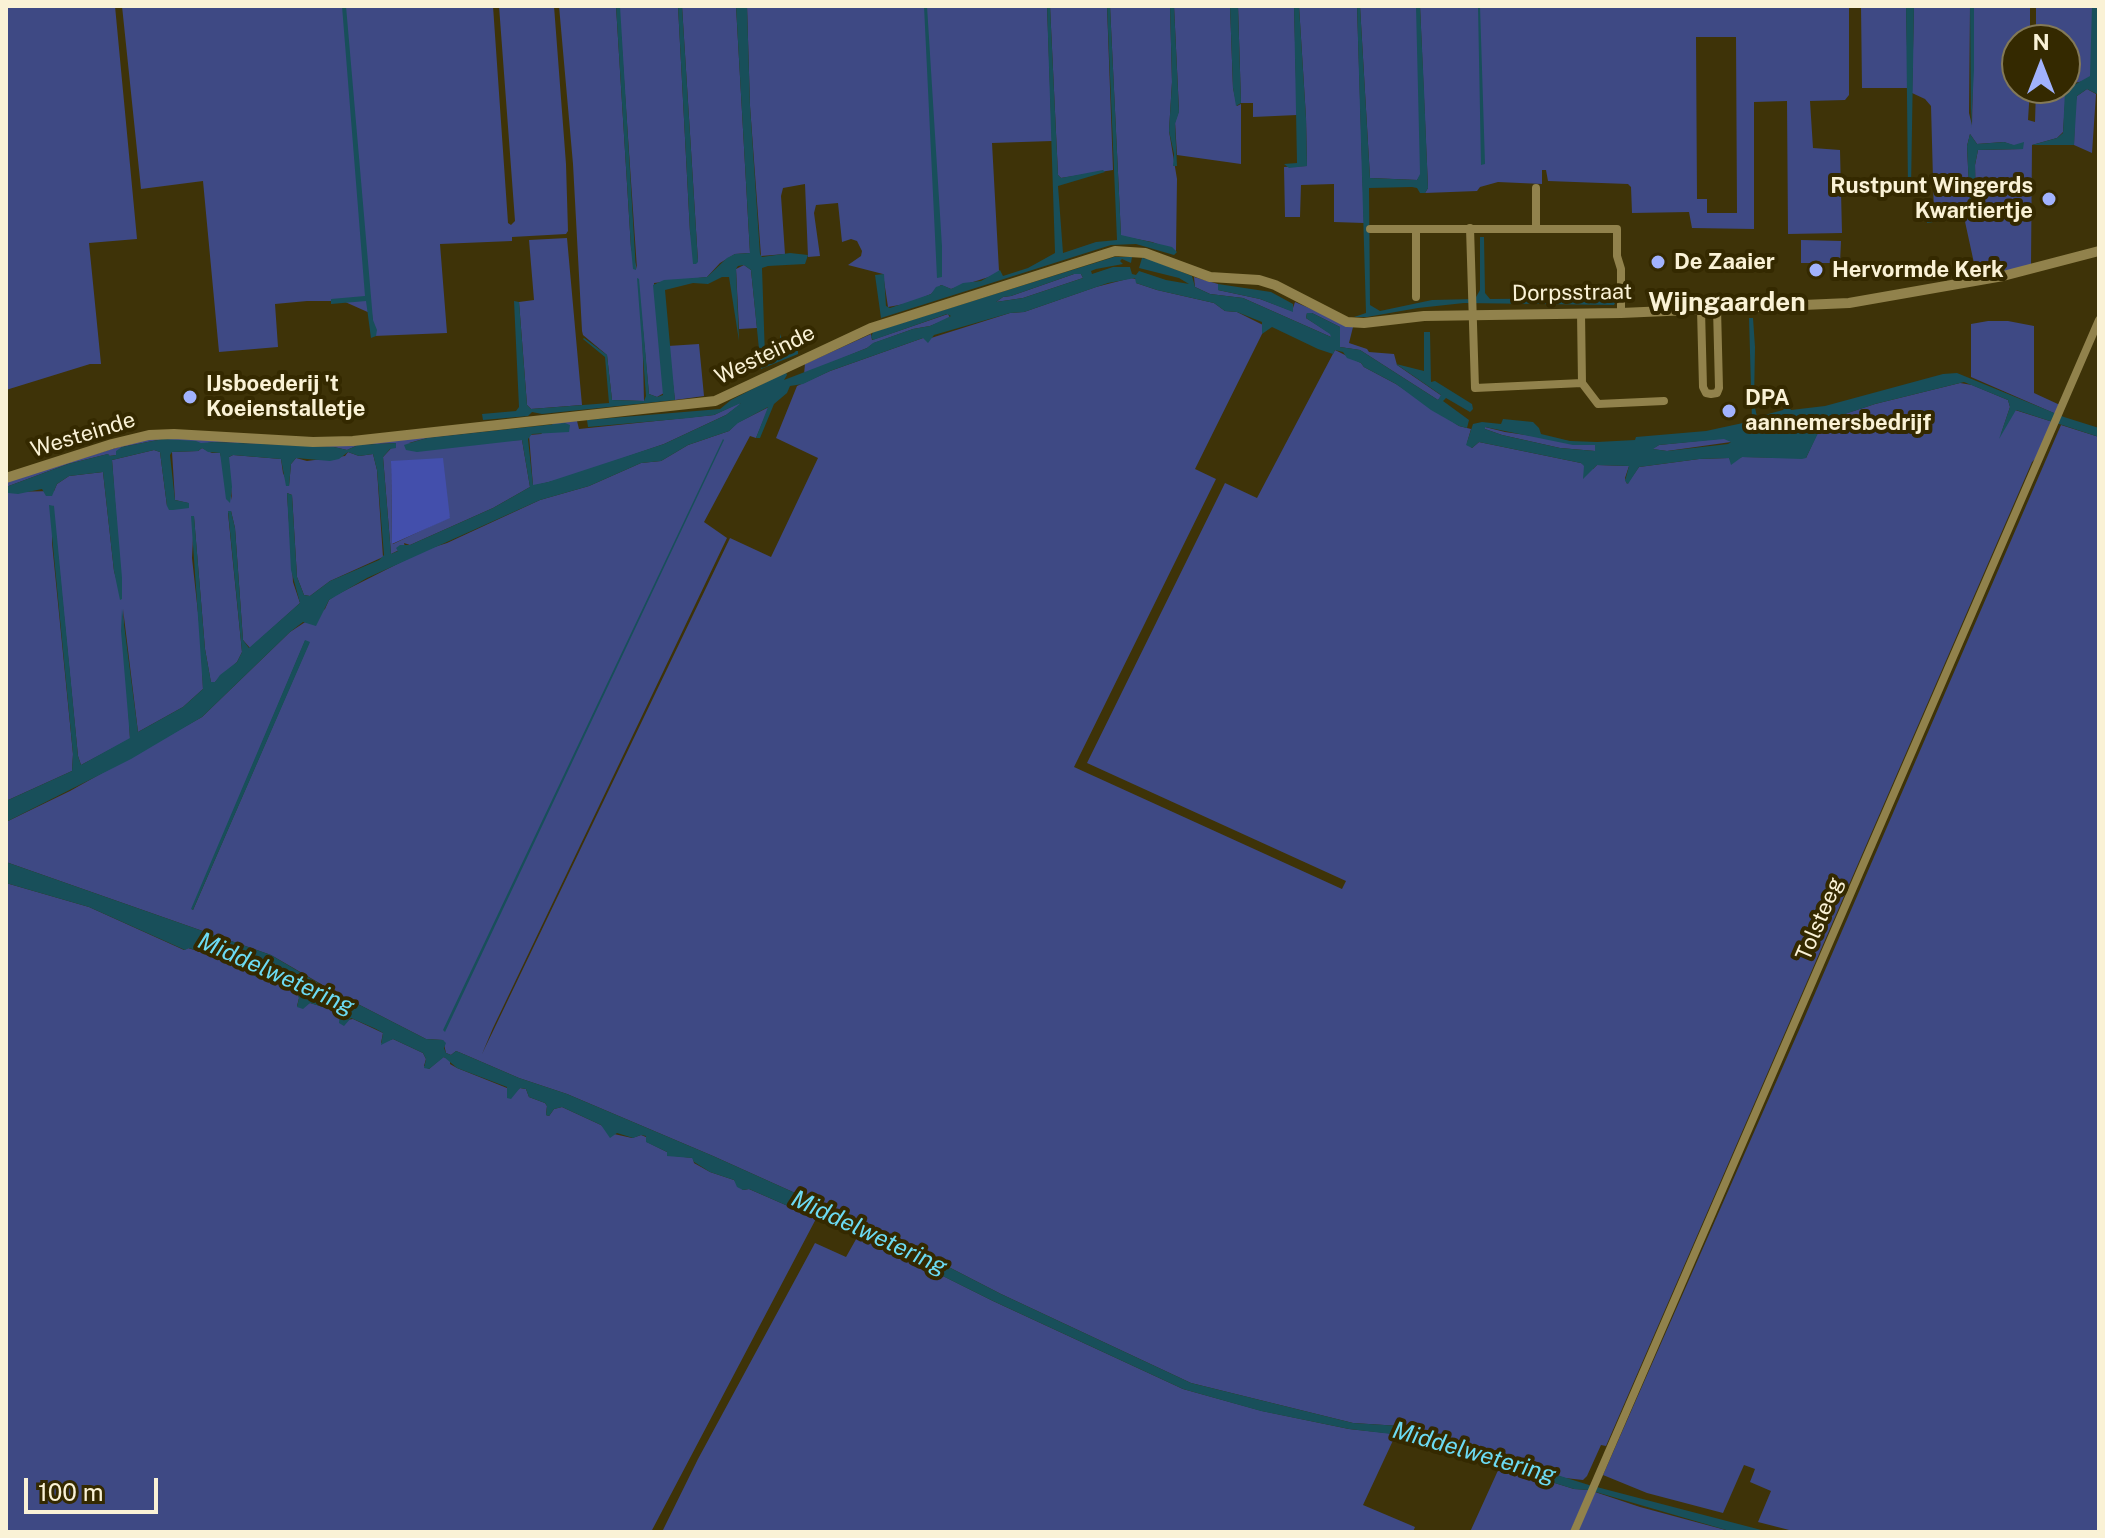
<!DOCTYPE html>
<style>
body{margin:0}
#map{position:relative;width:2105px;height:1538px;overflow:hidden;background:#3e3308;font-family:"Public Sans",sans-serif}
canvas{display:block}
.frame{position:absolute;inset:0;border:8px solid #faf2d6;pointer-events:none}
.north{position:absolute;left:2001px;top:24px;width:80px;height:80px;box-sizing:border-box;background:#342900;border:2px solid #837956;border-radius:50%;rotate:0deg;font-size:22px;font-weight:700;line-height:32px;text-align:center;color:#faf2d6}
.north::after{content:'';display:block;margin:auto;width:28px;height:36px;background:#a1b2fd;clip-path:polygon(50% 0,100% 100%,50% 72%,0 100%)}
.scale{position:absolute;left:24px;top:1478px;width:134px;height:36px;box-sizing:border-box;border:4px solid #faf2d6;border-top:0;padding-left:10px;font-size:24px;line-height:28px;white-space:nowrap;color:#faf2d6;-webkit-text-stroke:6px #342900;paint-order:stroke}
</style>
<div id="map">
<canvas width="2105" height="1538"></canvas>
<div class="frame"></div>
<div class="north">N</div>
<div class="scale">100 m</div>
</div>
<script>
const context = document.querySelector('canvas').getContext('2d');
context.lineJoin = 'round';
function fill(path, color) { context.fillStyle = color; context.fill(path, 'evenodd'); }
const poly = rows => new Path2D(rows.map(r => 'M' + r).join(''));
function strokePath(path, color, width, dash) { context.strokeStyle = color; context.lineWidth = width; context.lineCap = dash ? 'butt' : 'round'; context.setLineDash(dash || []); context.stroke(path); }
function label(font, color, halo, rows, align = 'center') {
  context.font = font + ' "Public Sans",sans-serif'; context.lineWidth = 8; context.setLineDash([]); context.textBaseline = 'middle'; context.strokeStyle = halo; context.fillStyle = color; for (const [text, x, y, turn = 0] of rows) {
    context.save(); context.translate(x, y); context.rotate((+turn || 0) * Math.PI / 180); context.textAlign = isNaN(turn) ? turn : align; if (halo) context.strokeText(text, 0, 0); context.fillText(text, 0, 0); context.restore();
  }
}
fill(poly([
 [6,6,115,6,137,239,89,243,101,364,90,364,6,390],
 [122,6,493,6,508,223,511,225,515,221,499,6,554,6,566,164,568,231,566,234,512,237,512,241,440,244,447,333,374,336,372,314,343,301,307,301,275,304,278,347,219,352,203,181,141,189],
 [559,6,616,6,631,248,637,269,619,6,678,6,690,232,698,262,682,6,736,6,750,253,735,254,720,263,707,277,654,283,664,393,657,397,649,394,642,320,644,401,612,400,607,355,583,335,582,331,573,164],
 [747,6,1047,6,1052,141,992,143,999,271,995,275,951,289,941,285,931,294,910,303,888,307,883,274,848,265,861,256,862,251,857,241,851,239,842,242,838,203,816,205,814,213,820,256,808,257,805,184,783,188,781,196,785,254,761,256,750,106],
 [1050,6,1107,6,1113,170,1061,178,1058,175],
 [1110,6,1170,6,1172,82,1169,131,1177,179,1176,251,1152,242,1121,236],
 [1174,6,1230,6,1233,88,1237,106,1241,104,1241,164,1177,155,1175,122,1179,111],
 [1238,6,1294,6,1297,115,1253,117,1253,103,1241,103],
 [1299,6,1357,6,1364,223,1334,222,1334,184,1301,185,1300,217,1285,217,1284,167,1307,166,1306,118],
 [1360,6,1418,6,1423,185,1420,176,1417,180,1370,178],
 [1420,6,1849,6,1849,95,1845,100,1810,101,1813,148,1840,150,1842,233,1788,234,1787,101,1754,102,1754,229,1692,228,1689,212,1632,213,1631,187,1628,184,1548,181,1546,170,1542,170,1542,184,1498,182,1480,187,1477,191,1425,193,1428,188],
 [1696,37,1736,37,1737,213,1707,213,1707,199,1697,199],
 [1861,6,1906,6,1908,88,1862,88],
 [1914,6,1970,6,1969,113,1972,125,1974,6,2030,6,2030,40,2017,40,2017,88,2030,88,2028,120,2035,122,2036,88,2065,88,2065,40,2036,40,2036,6,2099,6,2099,78,2074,83,2066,90,2063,132,2057,138,2032,145,2031,266,1977,277,1964,217,1971,216,1976,211,1975,165,1978,150,2023,149,2004,142,1977,144,1970,134,1967,146,1970,208,1966,212,1950,212,1934,216,1931,106,1925,99,1912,93],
 [2087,89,2096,94,2092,153,2074,145,2075,105,2077,96],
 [567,238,582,405,531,409,527,405,519,302,534,300,529,240],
 [1801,240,1841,241,1840,263,1801,263],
 [744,265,751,270,757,328,739,329,736,269],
 [1074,274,1081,274,1083,278,1023,298,996,302,1003,297,1011,296],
 [1194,277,1218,284,1218,290,1260,299,1292,311,1295,302,1353,327,1349,343,1367,349,1369,352,1394,354,1397,365,1442,396,1438,400,1360,350,1340,347,1340,327,1312,313,1307,313,1306,318,1331,334,1331,337,1243,298,1210,294,1195,287],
 [1131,278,1136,279,1136,283,1157,290,1214,303,1225,311,1237,312,1263,325,1262,334,1195,469,1216,479,1074,767,1342,889,1346,881,1087,763,1225,483,1257,498,1335,350,1361,363,1364,367,1396,384,1459,426,1471,429,1467,443,1472,448,1479,442,1581,463,1593,469,1597,465,1629,466,1625,478,1627,484,1639,467,1699,459,1729,458,1731,461,1742,457,1806,458,1823,421,1875,404,1960,383,1972,385,2008,400,2010,407,2001,434,2015,410,2053,422,2037,457,2032,462,1606,1446,1601,1445,1587,1476,1583,1480,1565,1478,1400,1426,1353,1423,1191,1383,1001,1294,875,1229,713,1156,567,1094,519,1078,461,1053,456,1051,451,1055,446,1053,443,1040,426,1039,350,1000,343,1003,339,1000,340,995,271,955,6,862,6,822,70,791,202,717,290,632,325,609,329,600,336,595,425,550,447,543,540,500,589,486,641,463,661,461,688,445,729,431,737,423,769,407,756,438,750,436,704,522,727,538,493,1028,482,1054,730,538,771,557,818,458,776,438,797,386,830,371,923,338,931,338,1010,313,1024,312,1096,287],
 [305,641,309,643,193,910,192,909],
 [948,314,950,318,930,326,913,329,874,343,867,348,804,374,805,364,871,334,872,340],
 [1988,321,2008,321,2034,326,2034,393,2060,405,2056,414,1971,377,1971,324],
 [699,344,704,396,675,400,668,346],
 [739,403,741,404,726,415,664,444,565,478,533,486,529,435,541,434,554,423,427,438,409,443,522,440,530,487,493,508,410,545,404,543,405,547,391,554,383,457,396,443,358,445,347,450,334,447,214,442,201,444,163,439,122,447,117,455,109,456,108,454,68,464,6,487,6,481,152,437,281,443,577,421,579,429,714,415],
 [391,461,450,517,393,544,392,544],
 [2061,425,2099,437,2099,1532,1797,1532,1758,1522,1771,1491,1750,1482,1755,1469,1744,1465,1723,1513,1647,1493,1603,1475,1803,1021],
 [1485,427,1505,432,1596,445,1595,451,1560,448,1502,435,1485,429],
 [1717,439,1729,439,1731,442,1667,451,1652,449,1659,445],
 [202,448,212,453,220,453,232,500,229,464,229,457,233,455,281,459,283,473,289,486,291,464,296,458,307,461,345,456,348,452,359,456,373,454,377,470,383,557,330,581,310,596,304,595,297,577,292,495,287,493,293,582,300,603,250,648,243,640,235,528,231,511,228,513,242,652,237,662,215,682,211,683,205,649,194,517,192,558,201,640,203,689,183,707,138,732,123,609,130,739,81,765,78,756,53,505,52,543,73,754,72,771,6,801,6,492,54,491,57,484,69,476,103,472,114,571,122,599,112,460,154,450,160,452,167,506,188,503,175,500,172,452,198,451],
 [6,883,89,907,184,950,188,948,244,966,248,971,268,976,297,992,299,998,297,1006,310,1003,330,1009,336,1005,340,1007,347,1020,353,1019,383,1033,381,1043,393,1039,423,1053,426,1059,424,1066,429,1069,443,1057,450,1059,450,1064,457,1068,507,1088,507,1097,520,1088,526,1089,529,1097,545,1103,547,1106,546,1115,549,1116,554,1109,562,1107,601,1125,614,1134,632,1138,641,1135,646,1137,647,1142,675,1156,693,1158,694,1163,710,1172,734,1180,743,1190,749,1189,804,1213,818,1215,651,1532,6,1532],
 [859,1234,993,1301,1183,1389,1262,1411,1349,1429,1396,1434,1363,1505,1415,1527,1413,1532,662,1532,698,1459,815,1243,846,1257],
 [1500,1466,1574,1489,1589,1490,1570,1532,1470,1532],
 [1595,1492,1640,1507,1733,1532,1577,1532]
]), '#3e4984');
fill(poly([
 [443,458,450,518,392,544,391,461]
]), '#434fac');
fill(poly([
 [342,6,346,6,373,320,377,330,376,336,371,338,366,301,331,304,331,299,365,296],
 [616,6,620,6,636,270,633,269,631,248],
 [678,6,682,6,698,262,696,264,693,264,690,232],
 [736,6,747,6,750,106,760,254,762,257,790,253,808,255,805,264,768,266,762,268,765,357,769,360,780,356,780,334,786,351,798,351,798,354,761,369,751,270,744,265,738,266,736,269,739,341,729,277,722,277,708,284,693,283,665,290,675,400,542,414,532,412,528,416,483,420,482,414,516,411,519,407,514,301,519,302,527,405,531,409,609,403,605,357,583,339,584,338,607,355,612,400,644,401,646,396,637,278,639,279,649,394,657,397,663,395,653,285,664,280,707,277,727,258,735,254,750,253],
 [924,6,927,6,942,247,942,277,937,278],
 [1047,6,1050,6,1058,175,1061,178,1103,170,1105,172,1058,186,1063,253,1096,242,1117,240,1107,6,1110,6,1121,235,1172,247,1177,252,1174,255,1136,244,1111,245,881,318,875,275,884,274,886,306,890,308,931,294,936,287,942,285,951,289,963,283,981,281,1000,270,1003,276,1028,268,1055,253],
 [1170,6,1174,6,1179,112,1175,124,1177,166,1173,166,1174,154,1169,131,1172,82],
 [1230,6,1238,6,1241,103,1236,106,1233,88],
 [1294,6,1299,6,1306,118,1307,166,1289,168,1284,164,1297,163],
 [1357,6,1360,6,1370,178,1417,180,1420,174,1416,6,1420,6,1424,90,1428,188,1425,193,1420,193,1417,188,1412,187,1369,188,1370,305,1380,311,1432,300,1475,299,1480,290,1480,237,1484,237,1485,293,1490,299,1611,298,1616,301,1614,305,1464,303,1418,308,1367,317,1354,317,1366,313],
 [1478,6,1480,6,1485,164,1481,165],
 [1906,6,1914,6,1911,189,1908,189],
 [1970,6,1974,6,1974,70,1971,128],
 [2092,6,2098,6,2099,95,2087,89,2077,96,2074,145,2032,145,2057,138,2063,133,2065,90,2090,76],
 [1970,134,1977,144,2004,142,2014,145,2024,142,2023,149,1978,150,1975,165,1976,211,1971,216,1927,223,1927,218,1950,212,1966,212,1970,208,1967,146],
 [1114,257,1132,257,1131,263,1122,259,1120,261,1123,264,1096,269,1091,271,1092,274,1113,267,1130,267,1132,274,1136,275,1139,271,1166,280,1189,284,1179,278,1139,268,1142,258,1149,259,1192,276,1195,287,1210,294,1243,298,1331,337,1330,334,1306,318,1307,313,1312,313,1340,327,1340,347,1360,350,1438,400,1441,395,1396,364,1424,371,1424,332,1430,332,1431,382,1435,381,1472,404,1473,409,1470,412,1446,398,1443,401,1469,420,1467,428,1459,426,1431,410,1396,384,1364,367,1361,363,1347,358,1343,352,1335,350,1333,354,1318,349,1272,327,1262,334,1262,322,1237,312,1225,311,1214,303,1157,290,1136,283,1135,278,1108,283,1024,312,1010,313,934,335,928,343,923,338,830,371,803,384,790,386,787,393,774,404,760,438,756,438,768,407,738,423,729,431,688,445,661,461,641,463,589,486,540,500,367,578,329,600,316,626,303,622,290,632,202,717,131,759,6,822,6,801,72,771,73,754,49,505,54,506,78,756,81,765,130,738,121,631,122,609,138,732,183,707,203,689,191,516,194,516,205,649,211,682,215,682,220,675,237,662,242,652,228,511,231,511,235,528,243,640,249,648,300,603,291,570,287,493,292,495,297,577,304,595,310,596,330,581,379,560,384,555,377,470,373,454,359,456,348,452,339,459,330,461,296,458,291,464,289,486,286,486,281,459,233,455,229,457,232,487,230,503,226,499,220,453,208,452,202,448,198,451,172,452,170,455,175,500,189,503,189,508,173,510,169,510,167,506,160,452,154,450,112,460,122,578,122,599,120,600,114,571,103,472,69,476,57,484,52,496,46,496,42,489,18,494,8,493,6,487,68,464,108,454,110,456,116,455,116,451,122,447,163,439,196,441,201,443,214,442,334,447,347,450,358,445,396,443,396,448,390,449,383,457,391,554,398,551,396,548,400,545,410,545,493,508,530,487,522,440,417,452,406,450,404,445,410,443,427,438,565,423,570,425,569,432,532,434,528,439,533,485,548,482,664,444,726,415,741,403,714,415,689,418,588,427,587,420,720,409,731,400,786,372,787,375,784,380,867,348,873,343,913,329,930,326,951,316,947,314,873,340,871,337,873,332],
 [1074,274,1081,274,1083,278,1023,298,996,302,1003,297,1011,296],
 [1218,284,1271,292,1293,304,1293,312,1260,299,1218,290],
 [1749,318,1753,318,1755,347,1754,403,1757,417,1783,410,1788,404,1791,410,1825,406,1943,374,1957,373,2064,417,2099,428,2099,437,2016,410,1999,439,2010,407,2008,400,1964,382,1875,404,1824,421,1806,458,1802,459,1742,457,1731,465,1729,458,1699,459,1639,467,1628,484,1625,481,1629,466,1597,465,1583,479,1584,466,1581,463,1479,442,1472,448,1466,445,1473,424,1482,422,1501,424,1503,419,1533,422,1539,428,1541,434,1570,441,1597,442,1635,440,1636,437,1706,431,1752,421],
 [1485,427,1573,445,1595,445,1595,451,1560,448,1502,435,1485,429],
 [1724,439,1731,442,1728,444,1667,451,1653,449,1659,445],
 [723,439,724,440,445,1032,443,1030],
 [305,640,310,642,193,910,191,909],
 [6,862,271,955,340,996,339,1000,343,1002,346,999,350,1000,426,1039,443,1040,446,1043,444,1048,446,1053,451,1055,456,1051,461,1053,519,1078,567,1094,713,1156,875,1229,1001,1294,1191,1383,1353,1423,1400,1426,1589,1485,1769,1532,1733,1532,1589,1490,1574,1489,1400,1435,1349,1429,1261,1411,1183,1389,993,1301,828,1219,804,1213,749,1189,743,1190,737,1187,734,1180,710,1172,694,1162,692,1158,667,1156,667,1152,646,1142,646,1136,641,1135,633,1138,617,1133,610,1138,601,1125,562,1107,554,1109,549,1116,546,1115,547,1106,545,1103,529,1097,526,1089,520,1088,511,1099,507,1098,507,1087,457,1068,444,1057,429,1069,424,1068,426,1059,423,1053,393,1039,381,1045,383,1033,376,1029,351,1018,344,1026,339,1023,340,1008,336,1006,330,1009,310,1003,303,1009,297,1007,299,998,297,992,268,976,256,977,244,966,189,948,185,950,89,907,6,883]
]), '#184f5a');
strokePath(poly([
 [1536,227,1536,188],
 [1470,228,1475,388,1582,383],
 [1370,229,1617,229,1617,256,1621,269,1621,313],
 [1416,229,1416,297],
 [1701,310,1703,387,1706,393,1711,394,1717,393,1719,388,1717,308],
 [1581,313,1582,383,1598,404,1664,401],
 [1574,1532,2099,320]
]), '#91824c', 8);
strokePath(poly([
 [6,478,112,444,149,435,174,434,313,442,353,441,715,401,871,328,1115,251,1145,253,1210,277,1259,280,1275,285,1347,322,1364,323,1424,316,1621,313,1849,303,2003,276,2099,251]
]), '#91824c', 10);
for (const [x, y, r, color] of [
 [2049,199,8,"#a1b2fd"],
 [1658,262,8,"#a1b2fd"],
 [1816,270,8,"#a1b2fd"],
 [190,397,8,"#a1b2fd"],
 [1729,411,8,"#a1b2fd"]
]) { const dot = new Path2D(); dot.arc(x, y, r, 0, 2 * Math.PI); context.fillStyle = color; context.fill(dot); strokePath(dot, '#342900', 3); }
label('bold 22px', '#faf2d6', '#342900', [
 ["Rustpunt Wingerds",2033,186,"right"],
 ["Kwartiertje",2033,211,"right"],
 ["De Zaaier",1674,262],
 ["Hervormde Kerk",1832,270],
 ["IJsboederij 't",206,384],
 ["Koeienstalletje",206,409],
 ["DPA",1745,398],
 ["aannemersbedrijf",1745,423]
], 'left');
label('22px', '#faf2d6', '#342900', [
 ["Dorpsstraat",1572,293,-1],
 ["Westeinde",765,355,-26],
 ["Westeinde",83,435,-17],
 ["Tolsteeg",1820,919,-67]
]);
label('italic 24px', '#6cdbf3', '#342900', [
 ["Middelwetering",276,974,24],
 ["Middelwetering",869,1233,25],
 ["Middelwetering",1474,1453,16]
]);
label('bold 26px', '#faf2d6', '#342900', [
 ["Wijngaarden",1727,303]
]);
</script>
